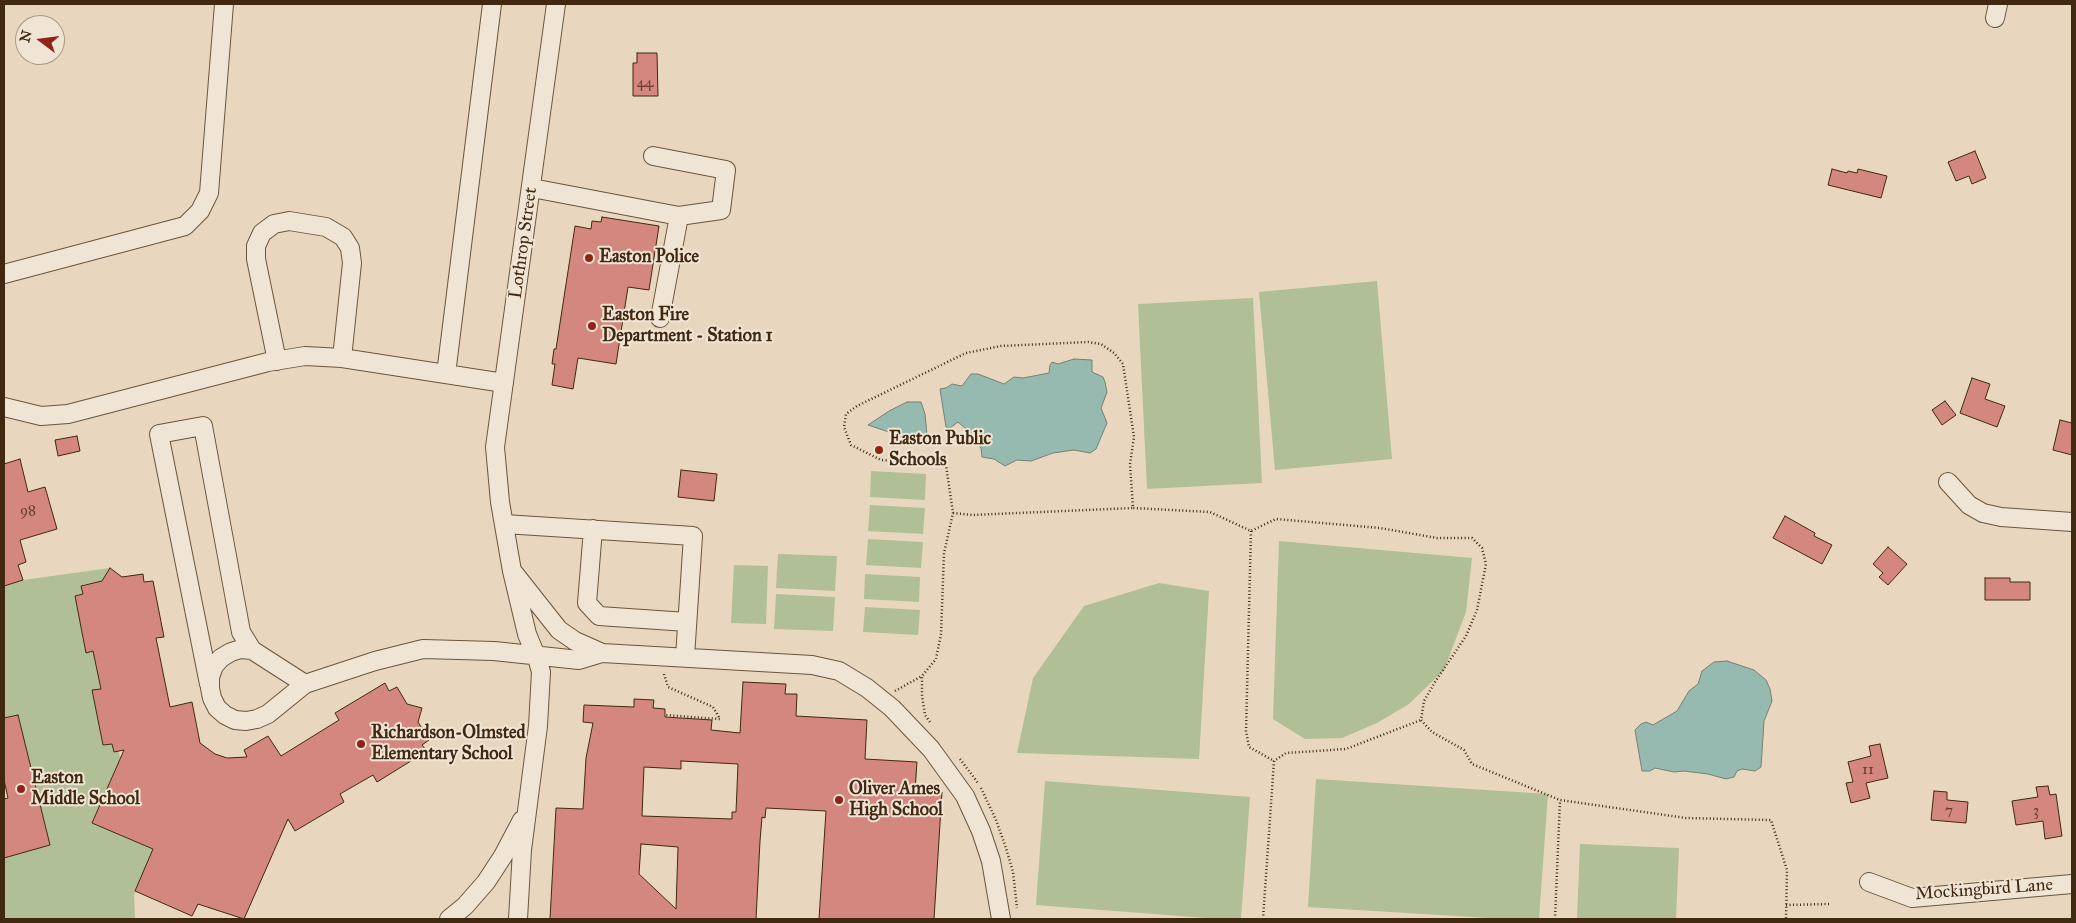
<!DOCTYPE html>
<style>
body{margin:0}
#map{position:relative;width:2076px;height:923px;overflow:hidden;background:#e8d7be;font-family:"IM FELL Great Primer",serif}
canvas{display:block}
.frame{position:absolute;inset:0;border:5px solid #412810;pointer-events:none}
.north{position:absolute;left:15px;top:15px;width:50px;height:50px;box-sizing:border-box;background:#f0e5d5;border:1px solid #aa9986;border-radius:50%;rotate:285deg;font-size:14px;font-weight:700;line-height:20px;text-align:center;color:#412810}
.north::after{content:'';display:block;margin:auto;width:18px;height:22px;background:#8f2418;clip-path:polygon(50% 0,100% 100%,50% 72%,0 100%)}
</style>
<div id="map">
<canvas width="2076" height="923"></canvas>
<div class="frame"></div>
<div class="north">N</div>
</div>
<script>
const context = document.querySelector('canvas').getContext('2d');
context.lineJoin = 'round';
function fill(path, color) { context.fillStyle = color; context.fill(path, 'evenodd'); }
const poly = rows => new Path2D(rows.map(r => 'M' + r).join(''));
function strokePath(path, color, width, dash) { context.strokeStyle = color; context.lineWidth = width; context.lineCap = dash ? 'butt' : 'round'; context.setLineDash(dash || []); context.stroke(path); }
function label(font, color, halo, rows, align = 'center') {
  context.font = font + ' "IM FELL Great Primer",serif'; context.lineWidth = 4; context.setLineDash([]); context.textBaseline = 'middle'; context.strokeStyle = halo; context.fillStyle = color; for (const [text, x, y, turn = 0] of rows) {
    context.save(); context.translate(x, y); context.rotate((+turn || 0) * Math.PI / 180); context.textAlign = isNaN(turn) ? turn : align; if (halo) context.strokeText(text, 0, 0); context.fillText(text, 0, 0); context.restore();
  }
}
fill(poly([
 [1377,281,1392,459,1275,470,1259,292],
 [1253,298,1262,483,1147,489,1138,304],
 [871,471,926,474,925,500,870,497],
 [870,505,925,508,923,534,868,531],
 [868,539,923,542,921,568,866,565],
 [1279,541,1472,558,1466,612,1444,670,1409,704,1377,723,1342,738,1305,739,1273,719],
 [778,554,837,556,835,591,776,588],
 [734,565,768,566,766,624,731,623],
 [110,568,102,581,82,585,83,594,75,596,86,652,93,651,101,689,92,691,103,745,112,744,114,752,119,751,120,758,92,823,153,849,134,895,135,919,4,919,4,858,50,845,18,715,4,718,4,586,23,580],
 [865,574,920,577,919,602,864,599],
 [1159,583,1209,591,1199,759,1017,753,1033,678,1084,606],
 [776,594,835,597,833,631,774,629],
 [865,607,920,610,918,635,863,632],
 [1316,779,1548,794,1539,919,1505,919,1308,907],
 [1045,781,1250,797,1241,919,1219,919,1036,905],
 [1580,844,1679,848,1676,919,1577,919]
]), '#b0bf96');
const water = poly([
 [1074,359,1092,360,1092,372,1103,377,1105,382,1107,392,1101,408,1107,423,1096,449,1090,453,1074,450,1053,453,1031,461,1017,460,1005,466,994,459,982,457,981,448,970,437,966,429,958,422,950,428,946,427,940,389,946,388,952,384,962,386,971,374,978,374,1004,384,1014,377,1023,378,1049,373,1050,365,1052,362,1058,364,1074,359],
 [907,402,921,402,925,414,927,435,923,437,897,437,889,432,868,425,889,411,907,402],
 [1727,661,1754,670,1766,680,1770,689,1772,701,1764,721,1761,767,1755,771,1742,769,1737,771,1734,777,1726,779,1708,774,1684,771,1674,772,1655,768,1650,771,1642,771,1635,730,1641,724,1646,722,1653,725,1677,711,1689,691,1698,684,1702,671,1714,662,1727,661]
]);
fill(water, '#97bab0');
strokePath(water, '#758070', 1);
const building = poly([
 [637,53,657,53,658,96,633,96,633,63,637,63,637,53],
 [1975,151,1986,178,1972,184,1969,176,1956,181,1948,162,1975,151],
 [1832,169,1847,173,1848,171,1857,173,1858,169,1887,176,1881,198,1828,185,1832,169],
 [602,217,659,226,649,290,628,287,616,364,578,358,573,389,552,385,555,364,552,364,554,349,556,349,575,226,591,229,592,221,601,222,602,217],
 [1972,378,1990,384,1985,399,2005,406,1997,427,1960,413,1972,378],
 [1945,401,1956,415,1942,425,1932,410,1945,401],
 [2060,420,2072,423,2072,455,2053,450,2060,420],
 [77,436,80,451,58,456,55,440,77,436],
 [20,459,28,492,45,487,57,529,20,540,26,562,18,565,23,580,4,586,4,464,20,459],
 [681,470,717,474,714,501,678,497,681,470],
 [1785,516,1815,533,1814,536,1832,545,1822,564,1773,538,1785,516],
 [1888,547,1907,564,1888,585,1879,577,1883,573,1873,564,1888,547],
 [110,568,122,577,143,574,144,582,153,581,164,637,156,638,170,707,192,702,200,743,215,754,227,758,247,757,244,750,268,736,281,756,339,720,335,713,385,683,389,691,397,687,407,704,422,708,418,722,429,740,422,745,427,751,377,782,373,775,340,794,344,802,295,831,288,819,244,919,198,904,192,916,135,891,153,849,92,823,124,750,114,752,112,744,103,745,92,690,101,689,93,651,86,653,75,596,83,594,81,586,102,581,110,568],
 [1985,578,2010,578,2010,582,2030,582,2030,600,1985,600,1985,578],
 [743,682,786,684,785,694,797,694,796,716,867,720,865,759,917,762,915,791,942,792,934,919,819,919,826,811,766,808,765,818,762,817,760,841,756,919,550,919,556,808,583,809,586,758,593,723,583,722,584,705,634,707,634,699,654,700,653,708,665,709,665,717,712,720,711,730,740,733,743,682],
 [681,761,738,764,736,812,732,812,732,819,642,816,644,767,681,769,681,761],
 [641,844,678,847,676,909,639,874,641,844],
 [18,715,50,845,4,858,4,799,8,798,4,780,4,718,18,715],
 [1880,744,1888,778,1866,783,1870,798,1851,803,1846,783,1853,782,1848,762,1871,756,1869,746,1880,744],
 [2048,786,2050,795,2056,794,2062,836,2045,839,2043,821,2016,825,2012,801,2038,797,2036,787,2048,786],
 [1934,791,1947,792,1947,800,1968,802,1966,823,1931,820,1934,791]
]);
fill(building, '#d3877f');
strokePath(building, '#412810', 1);
const minor = poly([
 [1995,18,1998,4],
 [653,156,726,170,721,210,679,216],
 [532,188,679,216,660,318],
 [4,274,185,226,200,211,209,193,224,4],
 [277,361,256,259,256,246,262,233,274,224,289,221,326,227,343,237,350,248,352,263,342,358],
 [446,374,492,4],
 [4,407,41,416,68,414,268,362,305,356,342,358,504,383],
 [1948,482,1969,505,1983,513,2001,517,2072,522],
 [504,524,693,536,685,657],
 [593,529,587,603,599,616,687,622],
 [514,573,559,630,575,641,602,653,812,665,839,671,867,688,892,708,931,749,965,796,981,831,991,861,1001,919],
 [209,684,159,434,203,426,241,632,252,650],
 [305,684,268,714,257,719,246,721,235,720,225,715,217,708,212,698,210,688,210,677,214,666,221,658,231,652,241,649,252,650,305,684,375,661,423,649,494,651,579,660,602,653],
 [1869,882,1912,898,2072,884],
 [449,919,465,906,486,882,503,856,522,820],
 [518,919,522,850,538,726,541,672,538,661,527,634,512,571,500,502,495,447,556,4]
]);
strokePath(minor, '#6b543c', 20);
strokePath(poly([
 [953,513,972,515,1133,508],
 [1251,531,1246,731,1249,747,1274,761],
 [664,674,668,687,713,707,720,719,665,715],
 [895,691,922,676],
 [930,722,925,715,922,696,922,676,936,659,941,634,944,553,953,513,946,465,881,460,851,445,844,427,846,414,857,406,966,353,1001,346,1088,342,1101,344,1114,353,1123,364,1134,437,1130,464,1133,508,1210,512,1251,531,1276,519,1380,528,1437,538,1472,538,1482,548,1486,564,1477,610,1466,636,1435,682,1424,701,1421,720,1432,732,1464,750,1472,764,1560,800,1686,818,1771,820,1787,870,1786,919],
 [960,759,978,783],
 [981,788,996,820,1006,848,1013,872,1017,908],
 [1786,905,1830,904],
 [1263,919,1274,761,1286,753,1346,749,1421,720],
 [1555,919,1560,800]
]), '#412810', 2.5, [1, 2.5]);
strokePath(minor, '#f0e5d5', 18);
for (const [x, y, r, color] of [
 [589,258,5,"#8f2418"],
 [592,326,5,"#8f2418"],
 [879,450,5,"#8f2418"],
 [361,744,5,"#8f2418"],
 [21,789,5,"#8f2418"],
 [839,800,5,"#8f2418"]
]) { const dot = new Path2D(); dot.arc(x, y, r, 0, 2 * Math.PI); context.fillStyle = color; context.fill(dot); strokePath(dot, '#f0e5d5', 2); }
label('15px', '#66402c', null, [
 ["44",645,83],
 ["98",28,511],
 ["11",1868,770],
 ["7",1949,811],
 ["3",2036,811]
]);
label('18px', '#412810', '#f0e5d5', [
 ["Lothrop Street",524,243,-82],
 ["Mockingbird Lane",1984,890,-4]
]);
label('bold 18px', '#412810', '#f0e5d5', [
 ["Easton Police",599,258],
 ["Easton Fire",602,316],
 ["Department - Station 1",602,337],
 ["Easton Public",889,440],
 ["Schools",889,461],
 ["Richardson-Olmsted",371,734],
 ["Elementary School",371,755],
 ["Easton",31,779],
 ["Middle School",31,800],
 ["Oliver Ames",849,790],
 ["High School",849,811]
], 'left');
</script>
